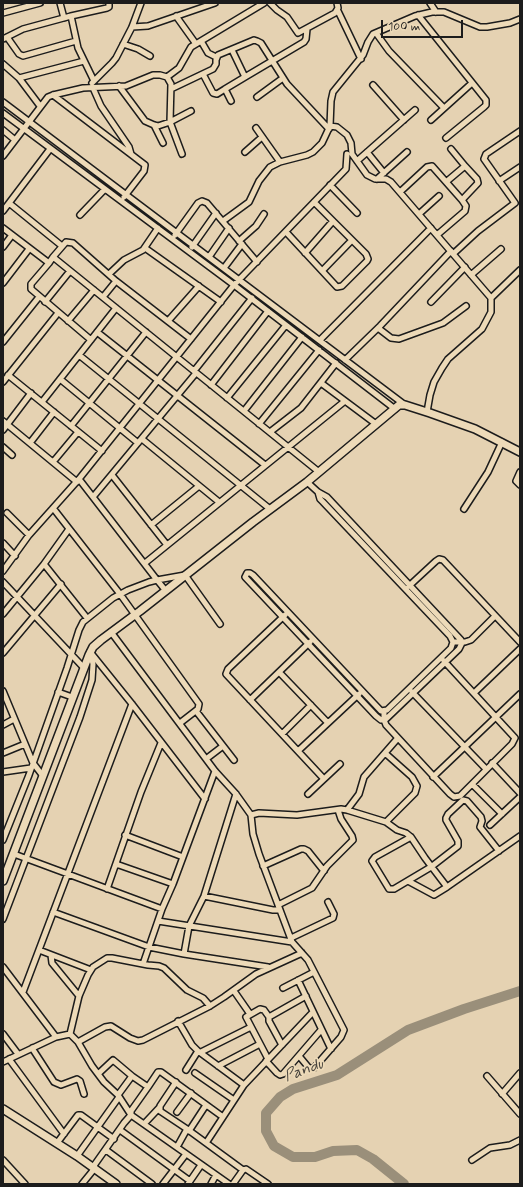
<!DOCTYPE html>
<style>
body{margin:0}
#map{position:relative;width:523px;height:1187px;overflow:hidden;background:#e5d2b2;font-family:Mynerve,sans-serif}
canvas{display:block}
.frame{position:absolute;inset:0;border:4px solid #1c1c1c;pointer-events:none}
.scale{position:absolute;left:381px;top:20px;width:82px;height:18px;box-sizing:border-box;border:2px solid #1c1c1c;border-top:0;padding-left:5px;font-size:12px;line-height:14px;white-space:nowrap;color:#1c1c1c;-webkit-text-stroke:3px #eddab8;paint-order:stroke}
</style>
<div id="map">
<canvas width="523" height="1187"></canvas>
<div class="frame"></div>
<div class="scale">100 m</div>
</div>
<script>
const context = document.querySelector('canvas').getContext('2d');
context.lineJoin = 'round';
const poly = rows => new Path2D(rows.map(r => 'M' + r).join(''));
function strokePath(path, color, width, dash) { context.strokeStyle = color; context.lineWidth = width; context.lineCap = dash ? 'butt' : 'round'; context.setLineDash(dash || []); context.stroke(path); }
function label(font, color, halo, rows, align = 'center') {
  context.font = font + ' Mynerve,sans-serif'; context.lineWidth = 3.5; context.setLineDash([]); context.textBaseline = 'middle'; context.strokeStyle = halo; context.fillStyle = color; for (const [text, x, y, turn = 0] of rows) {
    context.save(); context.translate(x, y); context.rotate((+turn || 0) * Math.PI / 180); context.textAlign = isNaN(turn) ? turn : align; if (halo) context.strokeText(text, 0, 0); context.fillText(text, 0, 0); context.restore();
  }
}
strokePath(poly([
 [404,1184,373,1159,357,1150,333,1151,315,1157,293,1157,274,1146,266,1131,266,1113,280,1097,293,1089,337,1075,408,1030,464,1009,520,991]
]), '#9a8f7a', 10);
const street = poly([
 [60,3,64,18],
 [270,3,277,10,287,17,298,33,335,13,338,8,337,3],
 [430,3,436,12],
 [338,11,361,59],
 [3,13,40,3],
 [418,15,486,100,486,105,484,107,446,138],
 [176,16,196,44],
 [132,27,148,26,215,3],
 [376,33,389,51,444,108],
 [7,37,19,54,23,56,76,41],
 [3,39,23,29,71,16],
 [201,41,208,53,216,57],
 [123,44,138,49,150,56],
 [3,64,19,78,40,106],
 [203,74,213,93,217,94,225,89,231,101],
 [167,77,179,68,191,47,264,3],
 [245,77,304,42,306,39,307,29],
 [19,78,84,61],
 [94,81,78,48,71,16,107,8,109,7,109,3],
 [92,83,112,63,116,58,132,27,141,3],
 [373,85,404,120],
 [119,86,145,121,154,125,158,126,170,122,191,111],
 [93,88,101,106,129,147,131,154],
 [171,89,213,69,216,64,216,60,218,55,254,40,257,41,261,43,287,84,329,129],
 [225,89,245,77,232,50],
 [53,95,145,165,144,171,124,197],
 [257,97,283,78],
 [3,102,405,405],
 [3,113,234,285,395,409],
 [431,120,472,83],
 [154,125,163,143],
 [330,126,337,127,347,135,351,143,352,154,367,175,375,179,386,179,391,182,491,298,491,312,482,329,448,359,442,368,434,382,430,395,427,412],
 [256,128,280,162],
 [3,130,15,140],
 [245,152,262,137],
 [367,152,384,173],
 [3,156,48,97,53,95,83,88,126,86,153,75,160,75,167,77,171,84,170,122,182,154],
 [357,161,415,110],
 [377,179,407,152],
 [499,181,520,167],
 [446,182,465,166,451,149],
 [330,185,357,213],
 [400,192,427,167,432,166,462,200,466,206,465,211,437,235],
 [462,200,478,183,477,179,465,166],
 [9,203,62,246],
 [3,211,50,149],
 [419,214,439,196],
 [80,215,105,189],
 [223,221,249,202,259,181,270,167,280,162,307,155,313,152,322,143,330,126,331,101,333,92,363,55,368,42,373,34,415,16,432,12,444,12,480,27,487,27,510,23,520,19],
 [3,228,49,263,53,257,319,472],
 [286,232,337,287,342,286,367,261,368,259,366,254,314,202],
 [175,235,198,203,202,201,207,203,257,262],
 [239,241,256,226,264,214],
 [3,247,12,235],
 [192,247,216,213],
 [145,248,221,302],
 [305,253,333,221],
 [453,254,478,231,515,203,484,159,486,154,520,131],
 [53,257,66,242,73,243,116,281,191,339],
 [209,257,229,228],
 [49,263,31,284,31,289,91,340],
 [224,268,242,244],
 [322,271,352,240],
 [109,274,124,260,143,250,158,228],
 [471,275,501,249],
 [3,283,29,249],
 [103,297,116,281],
 [491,298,520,270],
 [45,302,70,271],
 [431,302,465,267],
 [68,321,94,290],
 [168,321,199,286],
 [378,328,391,338,399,339,443,323,466,306],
 [97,332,265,465],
 [320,340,431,228],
 [3,342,39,297],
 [79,355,270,509],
 [345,360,380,326,451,251],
 [194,371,252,298],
 [8,375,102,451],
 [60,379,138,443],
 [3,382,58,313],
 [321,383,376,424],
 [211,385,268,311],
 [227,398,286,325],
 [42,402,116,308],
 [244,411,302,337],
 [3,421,77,482],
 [259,424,319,350],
 [71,426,146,332],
 [3,430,31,393],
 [270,432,301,408,336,363],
 [142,439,219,502],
 [30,443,54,412],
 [3,447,12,455],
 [53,462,78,432],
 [520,472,516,481,520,485],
 [112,475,167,545],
 [79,479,234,285,346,169,347,154],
 [307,482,318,492,327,497,461,640,462,643,459,649,386,719,381,720,376,716,245,577,247,573,250,573,253,575,381,711,387,710,451,648,453,642,450,636,323,502,320,499,318,492],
 [93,497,196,373],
 [53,508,120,594,199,704,198,709,180,723],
 [464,509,488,472,502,442],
 [7,513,29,535],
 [151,525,199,486],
 [69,529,44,564,87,618],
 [3,543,15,556],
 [145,563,345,401],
 [3,571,29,535,79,479,157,580,185,575,220,624],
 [3,582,84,668],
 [409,586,436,561,439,559,443,560,520,642],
 [3,614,44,564],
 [285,615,228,669,226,674,324,779],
 [111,632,215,771,236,794,251,815,253,834,259,854,292,942,308,960,344,1030,341,1037,314,1068,309,1068,299,1056],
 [453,642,465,642,471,640,495,616],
 [3,653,61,584],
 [91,653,132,704,205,799],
 [279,672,328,723],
 [3,691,33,763,43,776],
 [58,692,72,697],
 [412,692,486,769],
 [474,693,520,649],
 [250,700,310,642],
 [196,711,234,760],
 [384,712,384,720,386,725,450,794,454,797,460,796,512,744,515,738,444,661],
 [3,725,14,719],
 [282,734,311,705],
 [298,751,359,694],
 [3,753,25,744],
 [385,753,412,777,417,786,415,793,386,822],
 [206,759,223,746],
 [492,763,520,793],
 [3,772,31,768],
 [433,777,520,694],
 [472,784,502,814],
 [308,794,340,764],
 [347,810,359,794,364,777,398,738],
 [251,815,259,813,297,815,341,809,347,810,386,822,397,830,406,833,411,837,425,858,447,887,520,836],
 [490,825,520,797],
 [125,835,183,857],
 [411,837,375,857,372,861,389,889,394,889,431,867,458,846,458,841,446,820,446,818,448,814,463,800,467,801,481,817,482,821,480,827,499,851],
 [3,840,29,775,67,668,79,630,83,622,113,598,128,590,149,582,157,580,166,591],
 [14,854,162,909],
 [116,864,173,884],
 [263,866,301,849,304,849,308,851,324,871],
 [408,881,434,895,447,887],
 [107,889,141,792,161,743],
 [204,896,273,910,280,910],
 [278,905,312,888,327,866,353,840,352,836,341,819,338,810],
 [53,912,149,947,184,954,268,967],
 [3,919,80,717,92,680,93,664,90,652],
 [158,921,292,942],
 [291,938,333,918,334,914,328,902],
 [39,950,91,970],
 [184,954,189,926,204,896,236,794],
 [51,955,52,963,79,996],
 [143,964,162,909,173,884,215,771],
 [3,967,56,1037],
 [298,980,331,1049],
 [283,988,314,972],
 [234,991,250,1014],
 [23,992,132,704],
 [178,1021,192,1045,198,1051,244,1085,313,1012],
 [3,1034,18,1054],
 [70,1034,78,1042,92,1066,104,1082,118,1095,131,1115,124,1123,93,1167],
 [78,1042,105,1027,111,1026,130,1038,138,1041,143,1040,210,1006,224,997,256,974,302,953],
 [282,1045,269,1021,269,1017,306,996],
 [32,1048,54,1082,61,1085,77,1079,80,1081,84,1094],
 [201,1052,251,1027],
 [9,1059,64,1134],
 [268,1059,246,1017,260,1009,264,1010,269,1017],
 [266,1061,277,1073,280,1075,283,1074,321,1030],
 [3,1062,56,1037,70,1034,79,996,88,975,93,967,107,958,112,958,148,965,159,966,164,968,187,990,203,998,210,1006],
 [218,1066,260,1044],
 [186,1070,198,1051],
 [195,1073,234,1100],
 [98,1074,113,1060,132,1076],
 [487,1076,520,1114],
 [176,1082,160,1106,160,1111,187,1129,243,1170],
 [148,1087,131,1111,131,1115,229,1184],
 [502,1094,520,1073],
 [118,1095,132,1076,148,1087,158,1072,161,1072,223,1117],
 [177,1112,191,1093],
 [144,1124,159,1108],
 [120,1130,190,1181],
 [189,1131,206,1105],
 [57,1143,78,1115,81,1115,114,1139],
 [206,1143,244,1085],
 [177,1147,187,1129],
 [106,1150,152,1184],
 [77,1156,119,1097],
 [3,1160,25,1184],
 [472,1160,490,1148,510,1145,520,1140],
 [82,1184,95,1168],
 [163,1184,186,1154],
 [188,1184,201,1165],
 [211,1184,216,1175],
 [233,1184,243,1170,246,1169,268,1184]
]);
const secondary = poly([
 [3,881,89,655,93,647,101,640,140,611,253,522,307,482,399,405,405,405,430,413,475,429,520,452],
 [3,1109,77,1156,116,1184]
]);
strokePath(street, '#1c1c1c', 8);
strokePath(secondary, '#1c1c1c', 10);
strokePath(street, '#eddab8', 5);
strokePath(secondary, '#eddab8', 7);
label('italic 16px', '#48443d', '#eddab8', [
 ["Pandu",304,1071,-20]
]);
</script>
